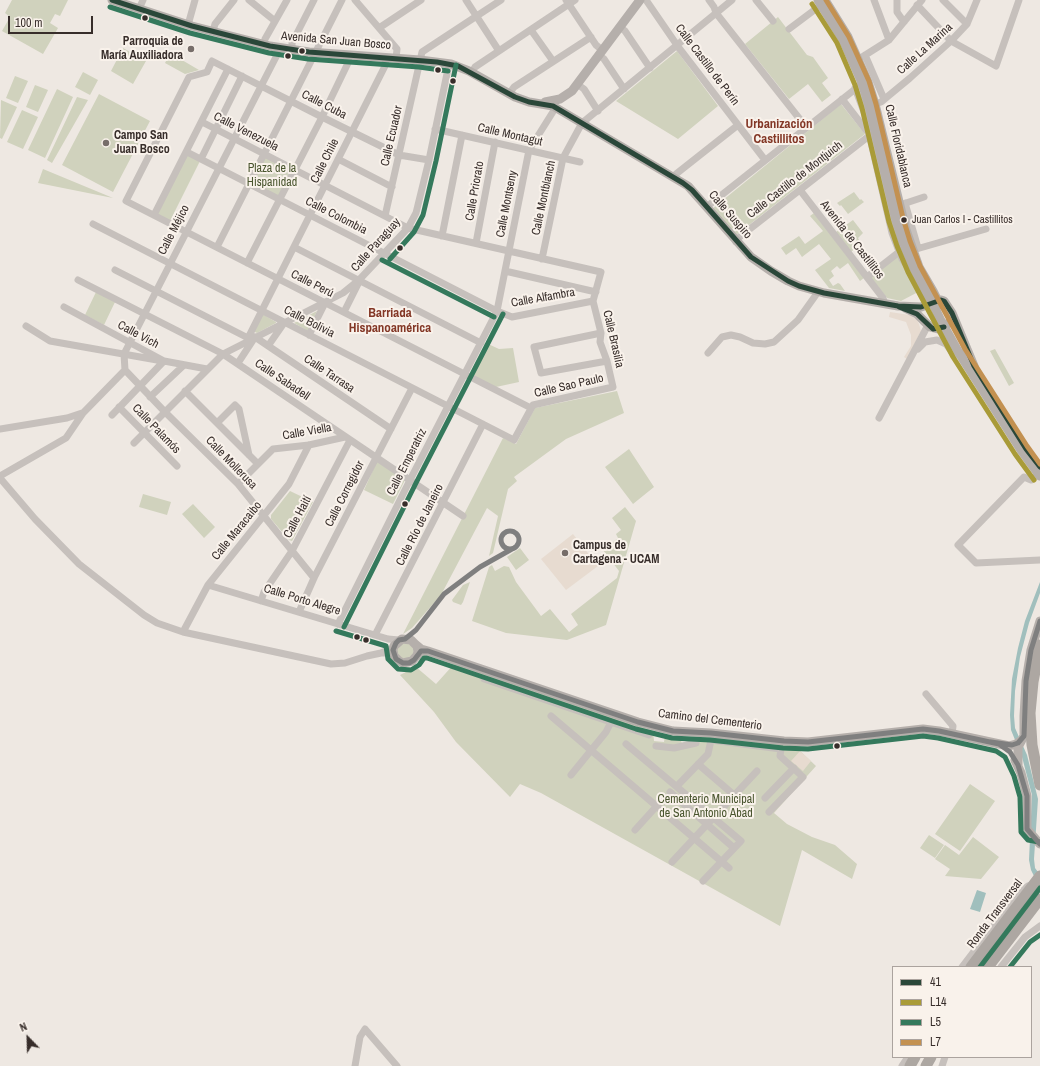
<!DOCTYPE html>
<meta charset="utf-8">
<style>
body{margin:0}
#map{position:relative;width:1040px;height:1066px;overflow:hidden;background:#eee8e2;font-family:"Archivo Narrow",sans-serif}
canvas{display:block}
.legend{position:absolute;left:892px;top:966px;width:140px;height:92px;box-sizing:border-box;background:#f9f2eb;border:1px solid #aba39e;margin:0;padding:5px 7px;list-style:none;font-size:12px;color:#372d2a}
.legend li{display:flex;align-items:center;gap:8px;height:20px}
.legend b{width:20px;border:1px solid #aba39e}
.north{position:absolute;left:8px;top:1018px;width:40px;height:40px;-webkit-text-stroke:3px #f9f2eb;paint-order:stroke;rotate:337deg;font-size:11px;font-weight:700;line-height:16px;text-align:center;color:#372d2a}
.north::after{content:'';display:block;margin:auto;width:14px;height:18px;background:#372d2a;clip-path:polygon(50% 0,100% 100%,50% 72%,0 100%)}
.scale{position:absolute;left:8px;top:16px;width:85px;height:18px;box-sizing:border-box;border:2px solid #372d2a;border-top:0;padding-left:5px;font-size:12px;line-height:14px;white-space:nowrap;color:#372d2a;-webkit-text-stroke:3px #f9f2eb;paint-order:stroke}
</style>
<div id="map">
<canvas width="1040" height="1066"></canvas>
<ul class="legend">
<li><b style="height:5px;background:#2a4739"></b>41</li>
<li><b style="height:5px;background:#a99b38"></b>L14</li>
<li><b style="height:5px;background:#34795c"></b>L5</li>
<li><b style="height:5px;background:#c39151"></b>L7</li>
</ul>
<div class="north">N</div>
<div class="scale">100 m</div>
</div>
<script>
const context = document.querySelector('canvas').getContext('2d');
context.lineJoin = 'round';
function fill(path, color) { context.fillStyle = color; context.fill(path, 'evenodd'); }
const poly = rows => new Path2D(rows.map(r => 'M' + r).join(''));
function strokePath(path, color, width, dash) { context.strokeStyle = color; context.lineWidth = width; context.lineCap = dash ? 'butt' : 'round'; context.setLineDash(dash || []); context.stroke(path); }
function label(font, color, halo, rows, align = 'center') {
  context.font = font + ' "Archivo Narrow",sans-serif'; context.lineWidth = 4; context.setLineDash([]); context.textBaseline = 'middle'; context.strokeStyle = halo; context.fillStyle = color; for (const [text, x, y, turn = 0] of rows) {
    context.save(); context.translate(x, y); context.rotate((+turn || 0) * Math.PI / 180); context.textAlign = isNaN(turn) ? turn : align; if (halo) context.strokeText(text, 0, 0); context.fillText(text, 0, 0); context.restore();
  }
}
fill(poly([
 [12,0,68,0,60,16,55,14,50,23,58,28,43,54,2,31,10,17,5,13],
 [778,17,807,55,813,57,828,78,822,83,831,95,822,102,808,84,789,99,745,44],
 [123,48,146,61,133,84,111,71],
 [677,51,718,106,678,139,616,101],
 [170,53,199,70,185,74,165,63],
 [83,72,98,80,90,95,75,87],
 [15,76,28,81,18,103,6,98],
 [35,85,48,90,38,112,26,107],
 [57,89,73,97,45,158,28,150],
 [99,94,150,121,113,192,62,165],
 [77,97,88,100,52,163,47,160],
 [1,100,17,107,2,139,0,138],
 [841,104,865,134,735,236,712,209],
 [22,110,38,117,23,149,7,142],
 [187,152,201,159,169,223,154,215],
 [264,154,294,169,279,199,249,183],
 [43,169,113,198,38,183],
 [854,192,860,200,861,199,864,202,848,214,841,205,840,206,837,203],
 [814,213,864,278,860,281,848,263,840,269,837,266,831,271,834,276,829,280,833,286,838,283,840,284,845,291,829,288,815,270,831,259,819,244,802,257,796,248,786,255,781,248,799,236,805,244,823,231,810,216],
 [853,220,863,233,858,238,860,242,858,244,859,245,851,252,836,232],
 [896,254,920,291,901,301,887,298,869,275],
 [96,292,115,302,104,325,85,315],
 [317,311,308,331,294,323],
 [262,314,276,322,276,323,257,333,255,332,255,330],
 [486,343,499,349,513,348,519,382,496,387,470,374],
 [995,349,1014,383,1009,386,990,351],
 [617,391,624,413,566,439,514,477,517,481,508,489,493,553,489,556,498,516,487,508,441,595,412,628,403,634,503,438,516,444,535,408],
 [629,449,654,487,633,504,605,467],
 [378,459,406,478,393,504,364,490],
 [290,491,313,502,292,541,289,540,271,519,271,515],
 [143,494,171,502,167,515,139,507],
 [193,504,215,527,204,538,182,514],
 [625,507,636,521,606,625,567,640,506,633,472,621,489,567,492,565,495,571,504,566,509,567,516,582,541,616,550,609,569,632,578,625,571,614,617,578,619,571,603,550,618,538,616,534,621,530,612,518],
 [520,548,529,560,516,570,507,557],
 [470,582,463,602,461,605,453,602,452,600,463,585],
 [396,643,415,644,412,661,394,656],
 [454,664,653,731,654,741,664,742,665,735,675,739,680,739,682,743,709,736,795,746,816,766,774,813,787,824,812,837,835,845,857,864,852,879,802,850,780,926,541,793,520,784,510,797,456,742,434,712,400,675,416,667,436,684],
 [970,784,995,801,960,851,935,834],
 [929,835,944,845,935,858,920,848],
 [973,837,999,857,981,879,945,876,950,869,935,859,945,845,959,855]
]), '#d0d2bd');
fill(poly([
 [890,312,910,315,917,320,919,324,921,331,907,359,904,357,911,346,911,335,906,322,889,317],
 [573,534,598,566,566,590,541,559],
 [800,751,811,761,803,771,791,761]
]), '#e7dbd0');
fill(poly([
 [1040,582,1040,593,1029,623,1020,657,1015,691,1014,716,1015,728,1027,755,1038,799,1034,859,1035,868,1038,872,1034,876,1031,870,1029,860,1032,795,1022,757,1011,730,1010,715,1012,679,1018,648,1025,621],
 [977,890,986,893,980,912,970,909]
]), '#a0bfbd');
strokePath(poly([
 [249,0,275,21],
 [355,0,397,49,396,59],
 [466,0,499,51],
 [566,0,596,45,602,50],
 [646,0,679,48,765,160],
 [709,0,714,7,716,13,806,127],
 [756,0,773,21],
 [874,0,889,40],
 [897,0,897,12,904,22],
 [943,0,967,24],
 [917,5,951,41,996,66,1019,0],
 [139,9,143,0],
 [188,25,195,0],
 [620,27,625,31,650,68],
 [379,28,421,0],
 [789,29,821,5],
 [531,30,553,61],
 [213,31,215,24,234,0],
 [264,45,265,39,287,0],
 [292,50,292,43,314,0],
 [599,55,604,59,624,89],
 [865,55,884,99],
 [859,59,889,40,922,0],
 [472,72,475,67,575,0],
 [577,84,584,89,598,111],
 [855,88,864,112,892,233,902,259,914,276],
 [509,94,514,87,591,37],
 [842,99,866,130],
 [875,104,881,102,910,78,951,41,967,24,977,0],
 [435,129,580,162],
 [187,152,497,311,512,317,593,301],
 [201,159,242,76],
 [338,159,392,187],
 [429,160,399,155,322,117,212,61,207,72,189,77,126,201,531,408],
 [676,179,676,174,738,125],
 [800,190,883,298,885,304],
 [905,203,918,248],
 [903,204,924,197],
 [708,208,709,205,859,86],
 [154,215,228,69],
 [385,216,422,52,501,0],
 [93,224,514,440,533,405,613,387,607,361,600,342,601,333,593,301,601,272,408,228,202,122],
 [442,236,462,135],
 [736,242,737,239,869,136],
 [476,243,495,142],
 [217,247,342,0],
 [294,247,481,343],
 [913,250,986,229],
 [542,259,563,158,582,123,732,0],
 [247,263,322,117,348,63,349,55],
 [115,270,250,339],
 [505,271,596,292],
 [867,277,899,252],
 [78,280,223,354,463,516],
 [64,307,164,361,207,369],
 [344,312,359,282],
 [26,326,50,341,157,360],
 [601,333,534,347,541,373,607,361],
 [309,335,325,303],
 [248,338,385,66,386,58],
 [268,346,284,323],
 [918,349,925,342,937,340,946,344,954,355,959,353],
 [708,353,722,337,731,335,740,337,753,343,765,344,774,342,798,320,818,292],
 [238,363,255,337,391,429],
 [125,370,165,412,238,484,314,578],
 [185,391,258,464],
 [150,397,184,365],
 [119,407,177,466],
 [112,415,164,361],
 [879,418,928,325],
 [217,423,235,405,239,409,249,455],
 [0,429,67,418,82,413],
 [134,443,223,354,343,293,359,280,408,228,416,213,429,160,449,64],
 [1038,474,1031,480,1024,477,958,545,976,563,1040,560],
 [0,476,66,438,83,413,125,370,124,354,277,55,278,48],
 [0,478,35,519,79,564,144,615,157,623,183,632,331,664,345,663,367,656,381,653],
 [238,484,273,449,309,445,345,437],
 [208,585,388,639,399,640],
 [261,601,264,592,292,551,350,440],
 [299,612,314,578,412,388],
 [338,624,410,480,497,311,529,150,556,107],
 [183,632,208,585,289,484,309,445],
 [375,635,483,424],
 [393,648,381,653,389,653,394,656],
 [484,679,649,735],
 [926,694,953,726,952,734],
 [551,716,729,868],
 [626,744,741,841,703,881],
 [656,746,674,748,696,743],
 [698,764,734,795],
 [571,775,606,732,611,722],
 [677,786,708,754,711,740,781,749,780,756,803,777,769,812],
 [670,792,734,848],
 [765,798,794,768],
 [635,830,664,798],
 [672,862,757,771],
 [962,967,1017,895,1028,886],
 [1001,967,1025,937,1040,926],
 [355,1066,360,1037,365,1029,397,1066],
 [902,1066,908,1057],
 [942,1066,945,1057]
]), '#c6c0bc', 7);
strokePath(poly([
 [112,0,192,26,270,46,309,52,420,60,451,64,469,71,515,97,529,102,553,106,688,186,751,257,771,271,788,281,799,286,824,293,898,306,921,307,941,300,944,301,952,313,974,366],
 [818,0,843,40,862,83,869,106,896,220,903,243,914,269,928,297,933,304,940,319,959,353,1021,450,1040,476],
 [825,0,848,37,868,82,875,104,906,230,919,267,933,291,940,305],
 [545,102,560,99,572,91,640,0],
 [905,308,917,314,930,327,938,329,944,327,951,321,952,319,949,312],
 [415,644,421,649,428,651,638,722,673,731,711,733,784,741,808,742,923,729,939,731,1009,746,1016,744,1020,741],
 [417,656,418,651,417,646,411,640,402,639,394,646,393,650,394,656,399,661,403,663,412,661,421,651,428,651],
 [1015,760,1021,773,1027,796,1027,829,1040,844],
 [1018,765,1018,747,1024,736,1024,716,1026,681,1031,650,1040,621]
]), '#b5afab', 9);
strokePath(poly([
 [1040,645,1033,682,1030,713,1032,745,1040,785],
 [971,967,1040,876],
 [988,967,1040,899],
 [910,1066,915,1057],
 [926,1066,931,1057]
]), '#ada7a2', 11);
strokePath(poly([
 [112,0,192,26,270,46,309,52,437,62,458,66,515,97,529,102,553,106,683,183,692,190,751,257,788,281,799,286,824,293,898,306,921,307,941,300,944,301,952,313,974,366,1026,449,1040,467],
 [899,307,917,314,933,329,944,327]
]), '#2a4739', 5);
strokePath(poly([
 [812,4,837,43,855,85,862,108,889,222,897,246,908,272,953,357,1015,454,1034,480]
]), '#a99b38', 5);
strokePath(poly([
 [110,7,190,33,269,53,308,59,419,67,448,71],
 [390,259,414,232,423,215,436,161,456,65],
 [382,260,494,317],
 [344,627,416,483,503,314],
 [336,631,386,646,388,659,398,669,411,670,419,665,424,658,427,658,636,729,672,738,710,740,783,748,808,749,923,736,938,738,996,751,1005,757,1014,776,1020,797,1021,832,1028,840,1039,842],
 [980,967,1040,888],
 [1010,967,1030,942,1040,935]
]), '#34795c', 5);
strokePath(poly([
 [826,0,849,37,869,81,876,104,903,218,910,241,920,266,965,349,1027,446,1040,464]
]), '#c39151', 5);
strokePath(poly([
 '501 540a9 9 0 1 1 18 0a9 9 0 1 1-18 0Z',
 [512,549,480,567,444,594,416,630,405,639,399,640,396,643,393,650,396,659,403,663,409,663,414,660,421,651,428,651,638,722,673,731,711,733,784,741,808,742,923,729,939,731,999,744,1010,752,1018,765,1027,796,1027,829,1040,844],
 [991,742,1012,745,1018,743,1024,736,1026,681,1031,650,1040,621]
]), '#7f7f7f', 5);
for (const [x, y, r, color] of [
 [145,18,3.5,"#372d2a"],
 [191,49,4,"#776e6a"],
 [302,51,3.5,"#372d2a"],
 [288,56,3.5,"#372d2a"],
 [438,70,3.5,"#372d2a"],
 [453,81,3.5,"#372d2a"],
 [106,143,4,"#776e6a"],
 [904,220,3.5,"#372d2a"],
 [400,248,3.5,"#372d2a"],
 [405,504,3.5,"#372d2a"],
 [565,553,4,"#776e6a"],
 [357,637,3.5,"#372d2a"],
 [366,640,3.5,"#372d2a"],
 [837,746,3.5,"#372d2a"]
]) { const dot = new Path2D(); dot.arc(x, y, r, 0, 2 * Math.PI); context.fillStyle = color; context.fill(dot); strokePath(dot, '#f9f2eb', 1.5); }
label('11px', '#372d2a', '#f9f2eb', [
 ["Juan Carlos I - Castillitos",912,220]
], 'left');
label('12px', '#372d2a', '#f9f2eb', [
 ["Avenida San Juan Bosco",336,41,5],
 ["Calle La Marina",925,49,-42],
 ["Calle Castillo de Perín",707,65,53],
 ["Calle Cuba",324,105,27],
 ["Calle Venezuela",246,132,27],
 ["Calle Montagut",510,135,13],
 ["Calle Ecuador",392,136,-77],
 ["Calle Floridablanca",898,146,77],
 ["Calle Chile",325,161,-63],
 ["Calle Castillo de Montjuich",795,180,-38],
 ["Calle Priorato",475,191,-80],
 ["Calle Montblanch",544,198,-78],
 ["Calle Montseny",507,204,-79],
 ["Calle Suspiro",730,215,49],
 ["Calle Colombia",336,216,27],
 ["Calle Méjico",174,230,-63],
 ["Avenida de Castillitos",852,240,52],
 ["Calle Paraguay",376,245,-48],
 ["Calle Perú",312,284,27],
 ["Calle Alfambra",543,298,-10],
 ["Calle Bolivia",309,322,27],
 ["Calle Vich",138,335,28],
 ["Calle Brasilia",613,339,77],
 ["Calle Tarrasa",329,374,34],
 ["Calle Sabadell",282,380,34],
 ["Calle Sao Paulo",569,386,-13],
 ["Calle Palamós",156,429,46],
 ["Calle Viella",307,432,-10],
 ["Calle Emperatriz",407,462,-63],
 ["Calle Mollerusa",231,463,46],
 ["Calle Corregidor",345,494,-63],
 ["Calle Haití",298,517,-62],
 ["Calle Río de Janeiro",420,525,-63],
 ["Calle Maracaibo",237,531,-51],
 ["Calle Porto Alegre",302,600,17],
 ["Camino del Cementerio",710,720,7],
 ["Ronda Transversal",995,914,-53]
]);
label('bold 12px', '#372d2a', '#f9f2eb', [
 ["Parroquia de",183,42,"right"],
 ["María Auxiliadora",183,56,"right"],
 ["Campo San",114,136],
 ["Juan Bosco",114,150],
 ["Campus de",573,546],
 ["Cartagena - UCAM",573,560]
], 'left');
label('12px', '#49552e', '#f9f2eb', [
 ["Plaza de la",272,169],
 ["Hispanidad",272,183],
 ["Cementerio Municipal",706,800],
 ["de San Antonio Abad",706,814]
]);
label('bold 13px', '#833726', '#f9f2eb', [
 ["Urbanización",779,125],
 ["Castillitos",779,140],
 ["Barriada",390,314],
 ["Hispanoamérica",390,329]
]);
</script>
